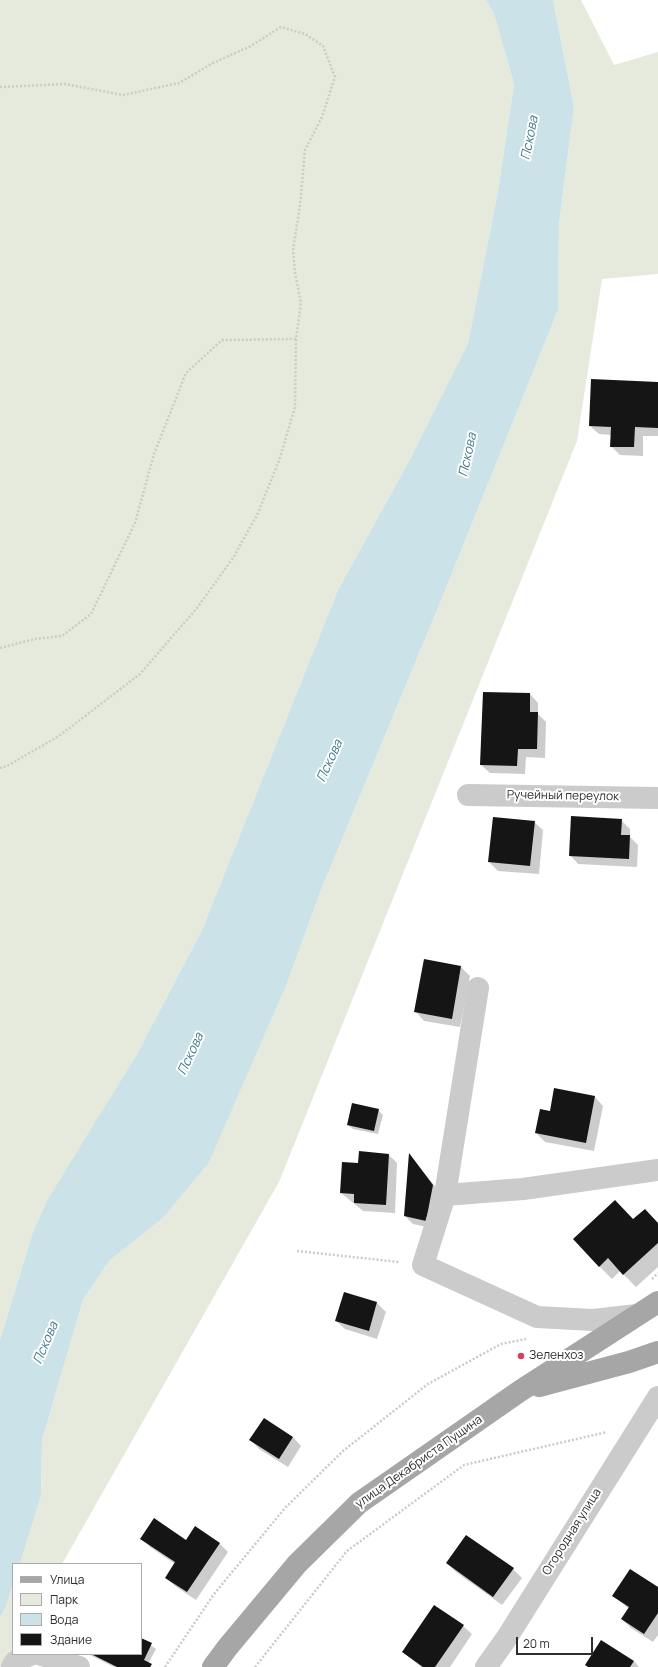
<!DOCTYPE html>
<meta charset="utf-8">
<style>
body{margin:0}
#map{position:relative;width:658px;height:1667px;overflow:hidden;background:#fff;font-family:Manrope,sans-serif}
canvas{display:block}
.legend{position:absolute;left:12px;top:1563px;width:130px;height:92px;box-sizing:border-box;background:#fff;border:1px solid #ababab;margin:0;padding:5px 7px;list-style:none;font-size:12px;color:#2e2e2e}
.legend li{display:flex;align-items:center;gap:8px;height:20px}
.legend b{width:20px;border:1px solid #ababab}
.scale{position:absolute;left:516px;top:1637px;width:77px;height:18px;box-sizing:border-box;border:2px solid #2e2e2e;border-top:0;padding-left:5px;font-size:12px;line-height:14px;white-space:nowrap;color:#2e2e2e;-webkit-text-stroke:3px #fff;paint-order:stroke}
</style>
<div id="map">
<canvas width="658" height="1667"></canvas>
<ul class="legend">
<li><b style="height:5px;background:#a6a6a6"></b>Улица</li>
<li><b style="height:11px;background:#e6eadd"></b>Парк</li>
<li><b style="height:11px;background:#cbe2e8"></b>Вода</li>
<li><b style="height:11px;background:#151515"></b>Здание</li>
</ul>
<div class="scale">20 m</div>
</div>
<script>
const context = document.querySelector('canvas').getContext('2d');
context.lineJoin = 'round';
function fill(path, color) { context.fillStyle = color; context.fill(path, 'evenodd'); }
const poly = rows => new Path2D(rows.map(r => 'M' + r).join(''));
function strokePath(path, color, width, dash) { context.strokeStyle = color; context.lineWidth = width; context.lineCap = dash ? 'butt' : 'round'; context.setLineDash(dash || []); context.stroke(path); }
function label(font, color, halo, rows, align = 'center') {
  context.font = font + ' Manrope,sans-serif'; context.lineWidth = 4; context.setLineDash([]); context.textBaseline = 'middle'; context.strokeStyle = halo; context.fillStyle = color; for (const [text, x, y, turn = 0] of rows) {
    context.save(); context.translate(x, y); context.rotate((+turn || 0) * Math.PI / 180); context.textAlign = isNaN(turn) ? turn : align; if (halo) context.strokeText(text, 0, 0); context.fillText(text, 0, 0); context.restore();
  }
}
fill(poly([
 [0,0,486,0,494,14,514,84,498,191,468,345,409,461,338,590,202,930,136,1056,32,1235,0,1340],
 [553,0,581,0,614,65,658,52,658,274,602,279,577,441,279,1182,62,1564,20,1564,41,1496,42,1440,83,1300,109,1261,163,1218,209,1161,286,986,321,890,442,598,558,310,559,224,574,107],
 [13,1584,13,1650,3,1667,0,1667,0,1617,6,1607]
]), '#e6eadd');
fill(poly([
 [486,0,553,0,574,107,559,224,558,310,442,598,321,890,286,986,209,1162,163,1218,109,1261,83,1300,42,1440,41,1496,20,1564,13,1564,13,1584,6,1607,0,1617,0,1340,32,1235,48,1199,136,1056,202,930,338,590,409,461,468,344,498,191,514,84,494,14]
]), '#cbe2e8');
fill(poly([
 [658,383,658,436,643,436,643,456,620,455,611,446,612,435,599,434,590,426],
 [530,694,538,703,538,714,546,722,545,758,526,757,525,774,490,773,481,765],
 [621,820,630,829,630,837,638,845,637,867,578,864,570,855],
 [534,822,543,830,539,874,498,871,489,862],
 [425,961,461,967,470,976,460,1027,424,1021,416,1012],
 [595,1097,603,1106,594,1151,545,1142,536,1133,550,1112],
 [378,1110,383,1115,378,1134,353,1129,348,1125],
 [389,1155,397,1163,395,1213,363,1211,341,1193,359,1164],
 [410,1155,442,1195,435,1229,413,1224,405,1216],
 [633,1220,658,1223,658,1267,636,1287,620,1271,612,1279,599,1266],
 [345,1293,377,1303,386,1312,377,1339,345,1329,336,1321],
 [293,1437,301,1446,288,1467,259,1449,251,1440],
 [196,1528,220,1544,228,1552,196,1600,175,1586,166,1578,175,1564,150,1547,142,1538,187,1541],
 [466,1536,513,1569,522,1578,502,1605,456,1572,447,1563],
 [658,1588,658,1635,653,1642,631,1628,622,1619,629,1609,614,1596],
 [463,1626,472,1634,450,1667,421,1667,403,1652],
 [141,1639,156,1649,148,1664,153,1667,114,1667,88,1654,141,1654],
 [634,1661,639,1667,589,1667]
]), '#0003');
fill(poly([
 [591,379,658,382,658,428,635,427,634,447,610,447,611,427,589,426],
 [483,692,530,693,530,712,538,712,537,749,518,749,517,766,480,765],
 [571,816,622,819,621,835,630,835,629,859,569,856],
 [493,817,535,821,530,866,488,862],
 [424,959,461,966,452,1019,414,1012],
 [554,1088,595,1096,586,1143,535,1133,540,1109,550,1111],
 [352,1103,379,1109,374,1131,347,1125],
 [359,1151,389,1154,386,1205,354,1203,354,1194,340,1193,342,1162,358,1163],
 [409,1153,433,1185,426,1221,404,1216],
 [615,1200,633,1219,645,1209,658,1223,658,1243,623,1275,608,1258,599,1267,573,1239],
 [344,1292,377,1302,369,1331,335,1321],
 [264,1418,293,1437,279,1459,249,1440],
 [154,1518,186,1540,195,1526,220,1543,187,1592,165,1578,175,1562,140,1539],
 [466,1535,514,1568,493,1597,446,1563],
 [630,1569,658,1587,658,1613,644,1634,621,1619,629,1607,612,1596],
 [434,1605,464,1625,435,1667,423,1667,402,1652],
 [141,1638,152,1643,144,1660,152,1664,150,1667,117,1667,91,1654,141,1654],
 [601,1640,634,1661,630,1667,588,1667,585,1665]
]), '#151515');
strokePath(poly([
 [0,87,65,84,123,95,179,83,213,63,251,46,281,27,305,34,323,46,335,77,322,117,305,150,300,205,293,250,295,273,301,303,296,339,295,407,280,458,258,513,233,558,197,608,140,674,59,736,7,766,0,768],
 [0,648,35,639,62,636,91,614,135,523,154,454,186,373,222,340,296,339],
 [297,1251,399,1262],
 [652,1279,658,1273],
 [165,1667,214,1594,285,1508,343,1451,428,1384,501,1344,526,1339],
 [255,1667,347,1551,464,1465,607,1432]
]), '#cbcbcb', 2.5, [2, 2]);
strokePath(poly([
 [468,795,658,798],
 [478,988,445,1195,423,1265,537,1317,593,1320,637,1315],
 [445,1195,523,1189,658,1170],
 [39,1654,79,1667],
 [12,1667,15,1662,32,1654],
 [486,1667,506,1639,658,1397]
]), '#cbcbcb', 22);
strokePath(poly([
 [539,1386,629,1362,658,1352],
 [213,1667,227,1648,297,1564,359,1503,520,1391,658,1302]
]), '#a6a6a6', 22);
for (const [x, y, r, color] of [
 [521,1356,4,"#d54163"]
]) { const dot = new Path2D(); dot.arc(x, y, r, 0, 2 * Math.PI); context.fillStyle = color; context.fill(dot); strokePath(dot, '#fff', 1.5); }
label('12px', '#2e2e2e', '#fff', [
 ["Ручейный переулок",563,796,1],
 ["улица Декабриста Пущина",419,1462,-35],
 ["Огородная улица",572,1532,-58]
]);
label('12px', '#2e2e2e', '#fff', [
 ["Зеленхоз",529,1356]
], 'left');
label('italic 13px', '#447989', '#fff', [
 ["Пскова",530,138,-79],
 ["Пскова",468,455,-78],
 ["Пскова",330,761,-65],
 ["Пскова",191,1054,-65],
 ["Пскова",46,1343,-67]
]);
</script>
